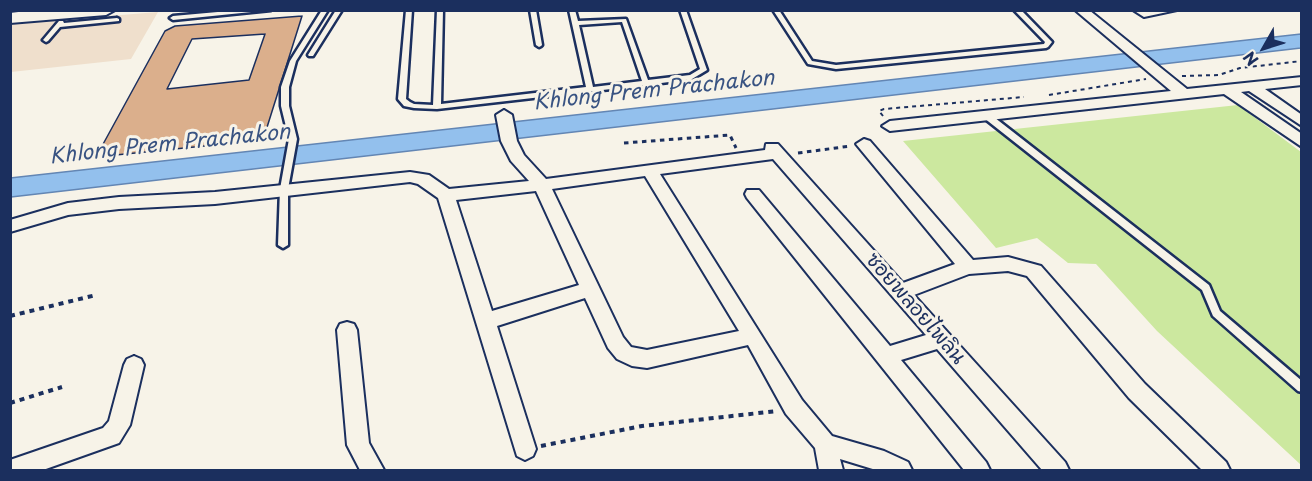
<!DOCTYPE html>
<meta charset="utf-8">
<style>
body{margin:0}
#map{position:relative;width:1312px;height:481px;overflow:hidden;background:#f7f3e8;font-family:"Playpen Sans",sans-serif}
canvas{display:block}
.frame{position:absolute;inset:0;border:12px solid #1b2f5e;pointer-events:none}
.north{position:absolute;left:1234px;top:18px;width:60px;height:60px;-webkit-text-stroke:4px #f7f3e8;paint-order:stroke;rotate:231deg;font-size:16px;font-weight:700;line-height:24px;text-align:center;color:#1b2f5e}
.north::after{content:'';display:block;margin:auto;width:21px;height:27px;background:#1b2f5e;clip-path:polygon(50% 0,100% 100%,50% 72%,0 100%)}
</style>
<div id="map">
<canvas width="1312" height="481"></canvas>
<div class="frame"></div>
<div class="north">N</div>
</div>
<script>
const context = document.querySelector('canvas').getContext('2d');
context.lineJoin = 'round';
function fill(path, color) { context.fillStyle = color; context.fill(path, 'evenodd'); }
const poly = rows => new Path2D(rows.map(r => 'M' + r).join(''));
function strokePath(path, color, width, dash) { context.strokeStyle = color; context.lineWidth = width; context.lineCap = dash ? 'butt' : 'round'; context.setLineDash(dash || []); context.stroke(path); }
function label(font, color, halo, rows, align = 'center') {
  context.font = font + ' "Playpen Sans","Playpen Sans Thai",sans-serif'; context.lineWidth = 6; context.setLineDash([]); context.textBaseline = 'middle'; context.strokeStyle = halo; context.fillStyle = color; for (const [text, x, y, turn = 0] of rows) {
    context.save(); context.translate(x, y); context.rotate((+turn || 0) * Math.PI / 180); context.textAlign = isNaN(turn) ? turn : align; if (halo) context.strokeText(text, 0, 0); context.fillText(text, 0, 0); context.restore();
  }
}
fill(poly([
 [158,12,131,59,11,72,11,24]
]), '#efdfcc');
fill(poly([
 [1238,105,1301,152,1301,465,1157,331,1096,264,1068,263,1037,238,996,248,903,141]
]), '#cce89f');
const water = poly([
 [1301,34,1301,48,11,197,10,178,1301,34]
]);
fill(water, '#93c0ed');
strokePath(water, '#6386b4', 1.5);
const building = poly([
 [302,16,263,140,96,157,165,31,175,26,302,16],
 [265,34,249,80,167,89,192,39,265,34]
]);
fill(building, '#dbaf8c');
strokePath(building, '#1b2f5e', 1.5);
const lane = poly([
 [240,10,271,10,173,20,170,18,173,16,240,10],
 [322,10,328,10,296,61,289,87,289,106,297,139,288,189,288,245,283,248,278,245,280,189,289,139,281,106,281,87,290,61,322,10],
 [336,10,342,10,313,56,309,56,308,55,336,10],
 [406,10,412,10,406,99,410,102,414,104,433,105,437,10,443,10,441,104,586,87,569,10,575,10,578,21,626,19,648,80,690,75,700,69,680,10,686,10,707,70,692,79,646,85,437,109,414,108,404,106,398,99,406,10],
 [622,22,642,81,593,87,579,25,622,22],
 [530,10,536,10,542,45,541,46,539,47,536,45,530,10],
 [773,10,779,10,812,61,836,65,1044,44,1045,42,1014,10,1021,10,1052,42,1048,47,1046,48,836,69,808,64,773,10],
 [117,18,119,19,119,21,60,27,48,41,46,42,43,40,59,21,63,21,64,23,117,18],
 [984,114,990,114,1209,285,1220,311,1302,381,1302,392,1298,391,1213,316,1202,290,984,118,984,114]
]);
const street = poly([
 [1075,10,1089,10,1187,89,1302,77,1302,85,1265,89,1302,115,1302,126,1249,91,1241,92,1302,134,1302,147,1224,94,890,131,882,126,890,121,1171,91,1075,10],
 [1133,10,1177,10,1144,17,1133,10],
 [504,110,512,115,517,141,524,155,546,179,765,150,766,144,778,144,903,283,955,264,856,144,864,139,870,141,973,260,1008,257,1041,266,1145,384,1226,462,1230,470,1202,470,1129,398,1027,276,1008,271,969,274,914,295,1065,462,1069,470,1042,470,937,349,901,360,986,462,990,470,964,470,747,198,745,194,747,190,759,190,890,346,926,335,773,159,660,174,802,400,832,436,884,451,908,462,912,470,876,470,840,459,843,470,819,470,815,448,786,414,748,345,647,368,632,366,617,359,608,348,585,298,497,326,536,449,533,456,525,460,517,456,438,198,418,184,410,182,215,204,119,209,68,215,10,232,10,220,68,203,119,197,215,192,410,172,429,175,449,189,529,181,511,161,501,141,496,115,504,110],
 [645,176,739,331,647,350,631,347,623,337,552,189,645,176],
 [536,191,579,285,492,311,456,200,536,191],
 [347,322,354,324,357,330,369,443,384,470,360,470,347,445,337,330,340,324,347,322],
 [134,356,141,359,144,365,130,425,119,443,43,470,10,470,10,460,103,428,109,421,124,365,127,359,134,356]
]);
const secondary = poly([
 [35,10,115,10,106,15,10,23,10,13,35,10]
]);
strokePath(lane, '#1b2f5e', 5);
strokePath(street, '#1b2f5e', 4);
strokePath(secondary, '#1b2f5e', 4);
strokePath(poly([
 [1182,76,1219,75,1240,68,1302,61],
 [1049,95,1146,79],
 [883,116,879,111,884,109,1024,97]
]), '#1b2f5e', 2, [4, 4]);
strokePath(poly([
 [624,143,730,135,736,148],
 [798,153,851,146]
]), '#1b2f5e', 3, [4.5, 4.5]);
strokePath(poly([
 [10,316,96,295],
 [10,403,62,387],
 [541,446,642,426,777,411]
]), '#1b2f5e', 4, [5, 5]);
fill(lane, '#f7f3e8');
fill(street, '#f7f3e8');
fill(secondary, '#f7f3e8');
label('20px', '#1b2f5e', '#f7f3e8', [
 ["ซอยพลอยไพลิน",915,309,49]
]);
label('italic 21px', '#395382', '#f7f3e8', [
 ["Khlong Prem Prachakon",654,91,-6],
 ["Khlong Prem Prachakon",170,145,-6]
]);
</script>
